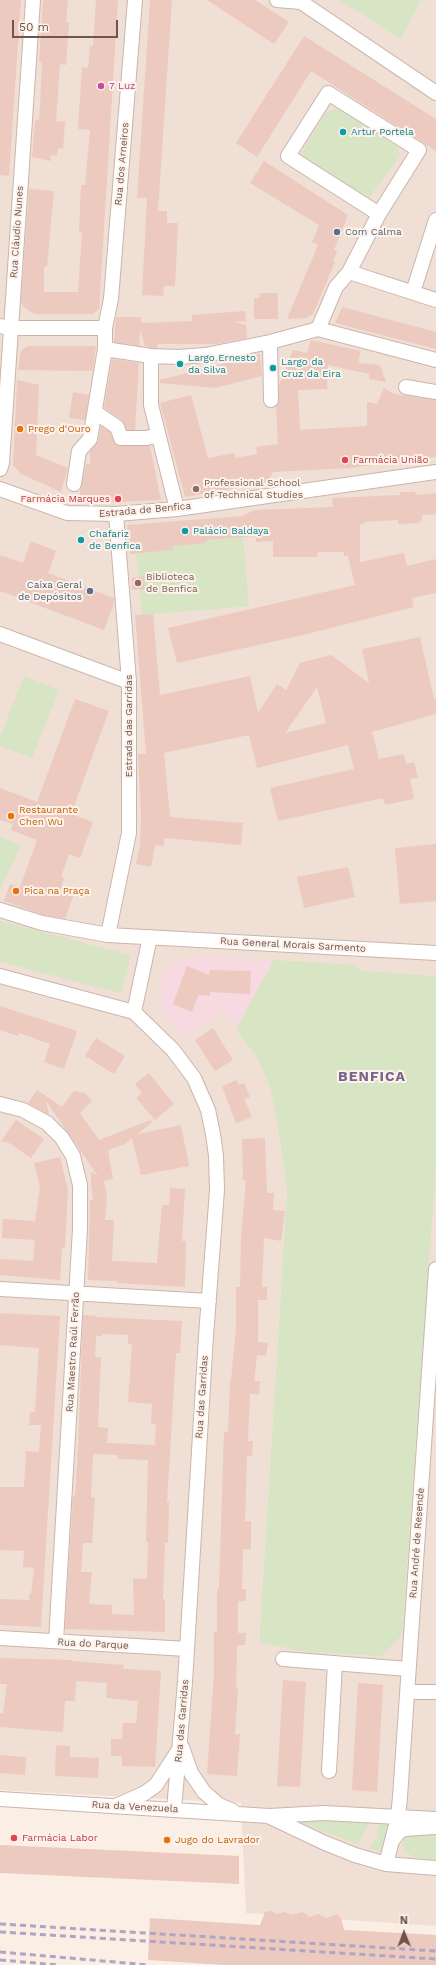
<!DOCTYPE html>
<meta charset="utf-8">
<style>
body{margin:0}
#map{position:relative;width:436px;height:1965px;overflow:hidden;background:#faeee5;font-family:"Work Sans",sans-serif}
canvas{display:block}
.north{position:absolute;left:384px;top:1913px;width:40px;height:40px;-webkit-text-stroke:3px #fdf3eb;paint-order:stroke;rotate:359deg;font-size:11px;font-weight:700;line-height:16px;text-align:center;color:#70544d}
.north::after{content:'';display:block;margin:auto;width:14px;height:18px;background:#70544d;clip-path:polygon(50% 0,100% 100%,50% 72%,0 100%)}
.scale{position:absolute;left:12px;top:20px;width:106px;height:18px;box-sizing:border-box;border:2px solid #70544d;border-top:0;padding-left:5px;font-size:12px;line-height:14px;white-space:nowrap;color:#70544d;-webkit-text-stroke:3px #fdf3eb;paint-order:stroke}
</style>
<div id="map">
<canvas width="436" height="1965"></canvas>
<div class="north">N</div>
<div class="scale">50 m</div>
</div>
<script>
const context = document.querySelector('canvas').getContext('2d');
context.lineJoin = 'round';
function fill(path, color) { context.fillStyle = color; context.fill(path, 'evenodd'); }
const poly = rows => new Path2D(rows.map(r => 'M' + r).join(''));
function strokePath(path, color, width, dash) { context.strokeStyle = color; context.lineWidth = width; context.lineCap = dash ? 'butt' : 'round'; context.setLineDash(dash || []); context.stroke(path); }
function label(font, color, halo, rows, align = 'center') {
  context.font = font + ' "Work Sans",sans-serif'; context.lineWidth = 4; context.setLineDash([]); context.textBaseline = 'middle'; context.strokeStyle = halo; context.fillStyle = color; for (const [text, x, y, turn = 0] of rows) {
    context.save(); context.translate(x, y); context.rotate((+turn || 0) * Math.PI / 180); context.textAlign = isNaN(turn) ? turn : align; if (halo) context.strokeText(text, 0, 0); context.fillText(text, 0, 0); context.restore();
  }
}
fill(poly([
 [0,0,436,0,436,1926,246,1913,241,1803,0,1790],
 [431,1001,259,1642,287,1190,277,1121,270,1088,258,1059,236,1029]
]), '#f0dfd4');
fill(poly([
 [197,956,274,960,236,1029,223,1011,184,1037,164,1016,161,1000,161,987,164,973,171,963]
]), '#f6d9e1');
fill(poly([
 [339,0,421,0,401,39],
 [338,108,396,146,401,155,367,200,299,158,326,112],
 [243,537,249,606,142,615,136,553,173,550,173,546,205,543,206,540],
 [24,676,59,690,32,758,0,746,0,737],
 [0,837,21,845,0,890],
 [0,921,131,955,121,993,0,962],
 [274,960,353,965,362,971,436,976,436,1164,402,1635,381,1656,307,1652,259,1642,287,1190,277,1121,270,1088,258,1059,236,1029],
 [303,1819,370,1823,358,1844,301,1823,300,1821],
 [379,1824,390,1824,384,1845,380,1851,368,1848,377,1837],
 [436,1833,436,1860,413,1857,405,1851,402,1844,405,1836]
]), '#d7e5c5');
fill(poly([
 [0,0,21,0,9,176,0,175],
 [43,0,68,0,66,22,69,23,66,65,60,64,56,121,65,122,63,149,58,148,57,156,51,155,51,161,32,157,35,119,39,120,40,105,42,63,39,62],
 [96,0,118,0,99,309,93,314,35,314,29,311,23,306,21,302,29,189,54,191,47,267,44,267,44,292,78,292,82,233,79,232,81,185,85,185,90,130,78,129,82,67,88,68,90,46,93,46],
 [150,0,172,0,158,211,167,211,167,223,178,223,175,286,164,286,163,296,142,295,147,198,137,198],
 [207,0,255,0,289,22,274,44],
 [304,36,436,119,436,151,311,71,257,157,236,143],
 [264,161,348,215,334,250,337,251,333,262,335,262,313,314,306,318,287,319,318,245,312,242,319,225,250,183],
 [260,293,278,293,278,319,254,319,254,298,259,298],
 [342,307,436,332,436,349,335,323],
 [245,311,246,321,234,322,246,325,247,338,216,344,158,344,157,348,152,348,145,346,140,329,139,346,114,342,116,317,141,317,141,323,166,322,192,321,192,315],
 [311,340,361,351,358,363,380,365,386,382,369,379,369,374,328,365,327,389,298,390,300,430,367,426,367,402,377,404,384,388,394,394,436,400,436,457,350,468,273,472,268,482,185,497,160,403,191,395,208,458,234,453,235,458,257,454,256,447,278,444,276,407,279,400,279,385,293,350,307,353],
 [28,346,96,346,93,371,18,370,20,355,22,350],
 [260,354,262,376,215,388,160,383,160,380],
 [112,359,139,363,135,430,127,430,122,420,104,408],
 [17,380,39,385,36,455,68,468,61,492,21,474,13,465],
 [73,392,89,395,85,420,69,418],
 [101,426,110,432,117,445,150,446,161,500,80,504,80,490,86,464,90,464,90,451,98,441],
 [400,492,415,492,416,495,436,493,436,514,422,515,422,521,420,521,420,523,398,524,398,520,364,522,364,524,360,524,360,562,404,553,407,566,436,559,436,593,412,598,414,607,303,635,177,663,168,628,355,585,348,556,344,556,344,552,317,552,318,557,273,557,273,541,256,542,256,536,206,540,206,543,173,546,173,550,130,554,127,525,242,516,255,510,333,507,332,498,400,495],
 [31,541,56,551,48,573,114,598,114,603,104,630,0,591,0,555,23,563],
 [144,576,145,589,132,590,132,578],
 [153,614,160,695,250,676,258,713,277,684,286,690,300,663,331,655,369,683,362,649,420,637,434,699,436,698,436,714,372,732,379,759,404,754,406,764,414,762,418,778,410,779,414,799,385,805,383,798,278,821,270,788,354,769,348,745,257,768,249,735,164,753,170,817,243,823,241,845,164,838,164,846,155,845,151,867,136,864,140,845,141,816,138,754,146,754,135,615],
 [317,687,326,723,285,733],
 [75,699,109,711,71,814,93,822,80,858,69,854,61,877,64,878,60,892,73,897,65,919,44,915,4,901,10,884,20,887,37,840,11,830,13,824,0,820,0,788,37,802],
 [436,844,436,901,400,904,395,848],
 [348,867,355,897,304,908,297,877],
 [187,966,209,975,210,970,251,971,250,994,210,992,210,996,198,995,192,1012,173,1004],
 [0,1006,77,1031,64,1069,44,1062,50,1044,19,1033,18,1036,0,1030],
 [213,1028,233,1060,215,1071,195,1040],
 [96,1038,125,1056,114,1074,85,1056],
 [149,1073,174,1104,155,1120,136,1098,142,1093,135,1084],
 [237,1080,239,1085,244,1083,250,1097,244,1099,252,1117,236,1123,222,1086],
 [37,1090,62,1107,74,1091,85,1093,92,1101,80,1113,99,1140,151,1120,152,1122,138,1134,181,1125,189,1166,141,1175,132,1138,125,1144,108,1150,113,1179,104,1181,107,1197,105,1220,114,1220,112,1261,157,1263,162,1205,169,1205,170,1188,185,1189,182,1241,186,1241,185,1287,117,1283,117,1281,88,1280,90,1200,93,1200,91,1184,91,1172,98,1176,46,1101,49,1115,28,1103],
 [16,1120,44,1139,31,1158,9,1143,1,1141],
 [265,1138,267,1193,274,1193,273,1210,285,1211,281,1241,264,1238,262,1287,267,1287,267,1300,258,1300,258,1342,268,1343,266,1356,257,1355,254,1381,260,1381,259,1394,250,1394,248,1441,253,1441,252,1456,247,1456,245,1521,251,1521,251,1549,243,1549,242,1589,246,1589,246,1601,238,1601,238,1633,246,1633,245,1645,237,1645,236,1687,238,1688,235,1734,240,1734,237,1776,207,1774,214,1674,214,1632,217,1632,217,1589,219,1589,224,1432,228,1432,230,1380,231,1380,236,1328,236,1287,240,1287,241,1237,246,1180,243,1180,242,1139],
 [60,1157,68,1190,65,1248,62,1248,60,1280,0,1275,0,1259,33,1261,35,1240,2,1238,3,1219,35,1221,40,1187,34,1163],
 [0,1313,60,1316,41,1627,0,1625,0,1599,29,1600,29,1594,31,1594,34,1568,23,1567,24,1551,0,1550,0,1487,24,1487,26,1451,39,1452,41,1425,29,1425,30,1412,35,1412,39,1348,0,1345],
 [83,1315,96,1316,96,1317,182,1321,180,1353,176,1353,167,1502,169,1502,168,1543,165,1543,163,1599,165,1599,165,1632,65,1629,73,1496,75,1496,78,1446],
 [102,1334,128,1335,128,1344,132,1344,128,1402,152,1404,151,1423,156,1424,155,1445,107,1443,108,1428,98,1427,101,1357,95,1357,96,1336,102,1336],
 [93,1454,118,1455,118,1459,148,1460,146,1542,148,1542,147,1579,133,1578,134,1615,112,1614,112,1605,89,1604,92,1572,81,1572,83,1543,92,1543,95,1498,91,1497],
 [0,1658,72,1660,72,1661,124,1665,123,1669,161,1671,155,1767,122,1766,122,1756,111,1756,111,1739,122,1739,123,1723,136,1723,138,1701,106,1698,107,1683,76,1681,75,1701,65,1701,63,1732,0,1727,0,1713,3,1714,7,1684,0,1684],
 [283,1680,306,1682,300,1787,277,1786],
 [358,1683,383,1685,377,1792,352,1790],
 [56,1745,70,1746,70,1757,99,1758,98,1778,55,1776],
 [0,1755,26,1757,25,1775,0,1773],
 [0,1845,239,1856,239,1884,0,1873],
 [271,1911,277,1914,284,1912,291,1915,302,1912,310,1917,318,1914,326,1918,337,1914,341,1918,344,1930,436,1935,436,1965,223,1965,148,1960,150,1918,260,1925,265,1912]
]), '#eccac0');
const minor = poly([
 [277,0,301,2,436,93],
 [349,272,436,300],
 [413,292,436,220],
 [0,326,10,328,105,328,105,349,151,356,179,357,205,355,270,342,318,329],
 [105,328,111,299,135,0],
 [318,329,336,287,349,272,379,214,419,150,328,93,288,156,379,214],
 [318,329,436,360],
 [270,342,271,400],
 [151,356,151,405,177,509],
 [406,387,436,392],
 [95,412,117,427,121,438,147,438,158,435],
 [0,469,2,463,33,0],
 [74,484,79,451,90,439,105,349],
 [0,489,67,513,116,514,177,509,436,472],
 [0,634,129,682],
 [0,910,42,923,108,935,436,953],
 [108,935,129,833,129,682,116,514],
 [0,976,134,1012,173,1050,194,1078,208,1110,213,1134,216,1156,217,1190,206,1336,185,1682,174,1809],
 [134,1012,150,937],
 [0,1104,23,1110,47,1123,62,1138,73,1156,80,1185,80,1229,56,1641],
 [0,1289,209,1301],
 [0,1638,187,1649],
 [283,1659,408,1669],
 [407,1692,436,1692],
 [182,1747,191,1773,204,1792,219,1805,233,1811],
 [329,1771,335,1663],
 [0,1799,269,1816,324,1813,436,1819],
 [118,1805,145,1793,156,1785,178,1751],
 [270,1817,325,1843,355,1855,386,1864,436,1868],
 [392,1841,398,1833,404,1829,436,1827],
 [386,1864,398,1817,400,1797,436,1269]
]);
strokePath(minor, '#cab5ad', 16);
strokePath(minor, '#fff', 14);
strokePath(poly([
 [0,1924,436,1951],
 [0,1932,436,1959],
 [0,1952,149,1965],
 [0,1960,59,1965]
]), '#b0a5c2', 3, [6, 4]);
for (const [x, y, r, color] of [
 [101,86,4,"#d1479c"],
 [343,132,4,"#0f9aa8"],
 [337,232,4,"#5c6f8a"],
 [180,364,4,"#0f9aa8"],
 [273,368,4,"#0f9aa8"],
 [20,429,4,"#e8710a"],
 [345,460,4,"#e0444e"],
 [196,489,4,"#8d6e63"],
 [118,499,4,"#e0444e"],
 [185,531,4,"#0f9aa8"],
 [81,540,4,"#0f9aa8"],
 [138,583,4,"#8d6e63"],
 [90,591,4,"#5c6f8a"],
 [11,816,4,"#e8710a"],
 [16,891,4,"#e8710a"],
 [14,1838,4,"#e0444e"],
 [167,1840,4,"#e8710a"]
]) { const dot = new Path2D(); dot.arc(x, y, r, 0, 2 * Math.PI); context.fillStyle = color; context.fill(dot); strokePath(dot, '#fdf3eb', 1.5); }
label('10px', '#b23c85', '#fdf3eb', [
 ["7 Luz",109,86]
], 'left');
label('10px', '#0d838f', '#fdf3eb', [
 ["Artur Portela",351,132],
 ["Largo Ernesto",188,358],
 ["da Silva",188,370],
 ["Largo da",281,362],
 ["Cruz da Eira",281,374],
 ["Palácio Baldaya",193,531],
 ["Chafariz",89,534],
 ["de Benfica",89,546]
], 'left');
label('10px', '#70544d', '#fdf3eb', [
 ["Rua dos Arneiros",122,164,-85],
 ["Rua Cláudio Nunes",17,232,-86],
 ["Estrada de Benfica",145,510,-5],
 ["Estrada das Garridas",129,726,-90],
 ["Rua General Morais Sarmento",293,945,3],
 ["Rua Maestro Raúl Ferrão",73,1352,-87],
 ["Rua das Garridas",202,1397,-86],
 ["Rua André de Resende",417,1543,-86],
 ["Rua do Parque",93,1644,3],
 ["Rua das Garridas",182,1721,-85],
 ["Rua da Venezuela",135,1807,3]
]);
label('10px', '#4e5e75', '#fdf3eb', [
 ["Com Calma",345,232],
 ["Caixa Geral",82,585,"right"],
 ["de Depósitos",82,597,"right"]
], 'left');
label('10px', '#c56008', '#fdf3eb', [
 ["Prego d'Ouro",28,429],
 ["Restaurante",19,810],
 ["Chen Wu",19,822],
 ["Pica na Praça",24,891],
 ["Jugo do Lavrador",175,1840]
], 'left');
label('10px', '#be3a42', '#fdf3eb', [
 ["Farmácia União",353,460],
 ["Farmácia Marques",110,499,"right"],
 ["Farmácia Labor",22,1838]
], 'left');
label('10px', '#785e54', '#fdf3eb', [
 ["Professional School",204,483],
 ["of Technical Studies",204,495],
 ["Biblioteca",146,577],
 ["de Benfica",146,589]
], 'left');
context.letterSpacing = '1px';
label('bold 14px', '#79658c', '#fdf3eb', [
 ["BENFICA",372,1077]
]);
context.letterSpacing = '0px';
</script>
